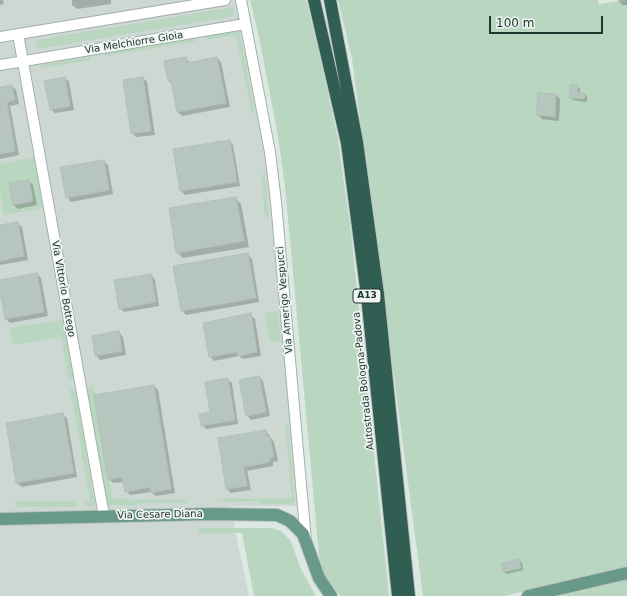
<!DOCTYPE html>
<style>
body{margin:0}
#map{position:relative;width:627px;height:596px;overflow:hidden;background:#dee8e3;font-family:"DejaVu Sans",sans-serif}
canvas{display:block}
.scale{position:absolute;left:489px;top:16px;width:114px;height:18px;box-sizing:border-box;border:2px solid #22362f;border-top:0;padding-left:5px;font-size:12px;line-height:14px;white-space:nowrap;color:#22362f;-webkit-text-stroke:3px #eef5f1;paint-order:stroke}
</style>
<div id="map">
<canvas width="627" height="596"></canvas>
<div class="scale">100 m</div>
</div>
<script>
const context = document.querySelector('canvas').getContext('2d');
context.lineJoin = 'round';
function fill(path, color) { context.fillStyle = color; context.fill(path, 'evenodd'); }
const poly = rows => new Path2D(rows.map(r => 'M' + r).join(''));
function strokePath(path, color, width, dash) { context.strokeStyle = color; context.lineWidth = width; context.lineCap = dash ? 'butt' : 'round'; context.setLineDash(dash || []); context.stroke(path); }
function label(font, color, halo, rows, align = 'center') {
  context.font = font + ' "DejaVu Sans",sans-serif'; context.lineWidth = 3.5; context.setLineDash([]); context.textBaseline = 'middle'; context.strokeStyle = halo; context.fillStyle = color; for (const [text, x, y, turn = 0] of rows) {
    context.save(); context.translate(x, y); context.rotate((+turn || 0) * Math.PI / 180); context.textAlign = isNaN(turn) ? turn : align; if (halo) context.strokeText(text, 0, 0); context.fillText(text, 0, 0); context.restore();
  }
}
fill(poly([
 [0,0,234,0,237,11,265,149,299,506,230,506,249,596,0,596]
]), '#cdd8d2');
fill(poly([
 [250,0,306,0,318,47,338,140,351,233,389,596,341,596,330,584,323,570,319,555,285,186,277,131,259,37],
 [338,0,598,0,599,4,627,0,627,568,504,596,423,596,352,59],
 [233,7,234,16,37,49,36,40],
 [239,30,255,113,252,114,236,35,207,40,206,36],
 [196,38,197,41,105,56,105,53],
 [90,57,91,60,41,68,40,65],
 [35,157,44,208,4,215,0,191,0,164],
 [265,174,269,217,265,217,261,175],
 [278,311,281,340,270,342,264,313],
 [63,320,73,377,69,381,61,337,13,345,10,328],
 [93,384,113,499,188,500,186,503,140,503,136,505,108,505,87,388],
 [70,388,76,392,95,506,86,506,84,501,90,501],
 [285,425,288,425,295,500,294,503,290,504,263,504,257,501,219,502,216,499,292,498],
 [14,501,78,501,76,507,18,507],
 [199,528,272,528,281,531,291,541,300,567,316,596,254,596,242,533,198,533],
 [627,578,627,596,550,596]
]), '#b9d7c0');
fill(poly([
 [0,0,3,0,4,4,0,5],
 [72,0,111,0,111,4,77,9,72,5],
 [618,0,627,0,627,5,622,5],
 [186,58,190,63,217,58,221,62,230,107,182,116,178,112,173,85,169,81],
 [65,78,69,82,74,110,55,113,50,109],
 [143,78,147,82,155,135,136,137,132,133],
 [12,86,16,90,19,104,10,106,19,155,0,159,0,88],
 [577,86,580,89,580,93,584,94,587,96,587,102,573,100,570,98],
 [539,94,556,95,560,99,559,121,542,119,538,115],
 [229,141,233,145,240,186,185,195,181,191],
 [103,161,108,165,113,194,71,202,67,197],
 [29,181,33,185,37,205,18,209,13,204],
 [235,198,241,204,249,247,183,258,177,252],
 [17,223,22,227,28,260,0,265,0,226],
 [248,254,252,259,259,302,186,315,182,310],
 [37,274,41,278,48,316,10,323,6,319,0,281],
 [151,275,155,280,159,306,124,312,120,308],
 [251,315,255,319,261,356,243,359,239,356,214,361,210,356],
 [119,332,123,337,126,355,100,360,96,355],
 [259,377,263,381,270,416,251,420,247,415],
 [227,379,232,383,238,424,206,429,202,425,211,413],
 [154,386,158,390,175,493,156,496,151,492,130,495,126,491,124,482,113,483,109,479],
 [62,414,67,418,77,477,22,487,17,483,7,424],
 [266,431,274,442,278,461,273,462,273,466,247,471,251,490,231,493,227,489],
 [519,560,522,563,523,570,507,574,504,572,502,564]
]), '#0003');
const building = poly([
 [186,57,187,63,217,57,226,103,177,112,171,81,168,81,164,61,186,57],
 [65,77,70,106,50,110,44,81,65,77],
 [143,77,151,131,131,134,123,80,143,77],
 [12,85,15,100,7,102,15,151,0,154,0,87,12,85],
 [570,85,578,85,577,92,585,93,584,99,569,98,570,85],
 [538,93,556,94,555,117,536,115,538,93],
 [230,140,237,182,180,191,173,149,230,140],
 [104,160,109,190,66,198,60,167,104,160],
 [29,180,33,201,13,205,9,183,29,180],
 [236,197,244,241,176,253,169,208,236,197],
 [18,222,24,256,0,261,0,225,18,222],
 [248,253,256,298,181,311,173,266,248,253],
 [37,273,44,312,5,319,0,292,0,280,37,273],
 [151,274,156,302,119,309,114,280,151,274],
 [251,313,257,352,238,356,237,352,209,357,203,323,251,313],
 [119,331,122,351,95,356,92,336,119,331],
 [259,376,266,412,246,416,239,380,259,376],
 [228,378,235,420,201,426,199,414,210,412,205,382,228,378],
 [154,385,171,489,151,493,150,487,125,492,122,477,108,480,94,395,154,385],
 [63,413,74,473,16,483,6,423,63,413],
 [266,430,267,437,270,437,274,457,269,458,270,462,244,467,247,486,226,489,218,438,266,430],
 [519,559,521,568,503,572,501,563,519,559]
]);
fill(building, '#b7c5bf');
strokePath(building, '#b2c1ba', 1);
const minor = poly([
 [241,0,270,152,276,202,306,541],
 [18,34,104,516],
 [0,37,225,0],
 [0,65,245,24]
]);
const major = poly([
 [0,519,210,514,277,515,290,521,303,534,319,578,331,596],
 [528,596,627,573]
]);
const highway = poly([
 [314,0,347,143,367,296,398,596],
 [330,0,357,142,378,294,409,596]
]);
strokePath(minor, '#a2afa9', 12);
strokePath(major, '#bdc3c1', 14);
strokePath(highway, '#bdc3c1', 14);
strokePath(minor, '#fff', 10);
strokePath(major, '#689989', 12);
strokePath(highway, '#315e53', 12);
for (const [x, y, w] of [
 [367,296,28]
]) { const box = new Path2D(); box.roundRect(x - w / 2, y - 7, w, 14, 3); context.fillStyle = '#eef5f1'; context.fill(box); strokePath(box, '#22362f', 1); }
label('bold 9px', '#22362f', null, [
 ["A13",367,296]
]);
label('10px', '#22362f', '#eef5f1', [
 ["Via Melchiorre Gioia",134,43,-9],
 ["Via Vittorio Bottego",63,289,80],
 ["Via Amerigo Vespucci",285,300,-95],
 ["Autostrada Bologna-Padova",364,381,-96],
 ["Via Cesare Diana",160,515,-1]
]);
</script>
